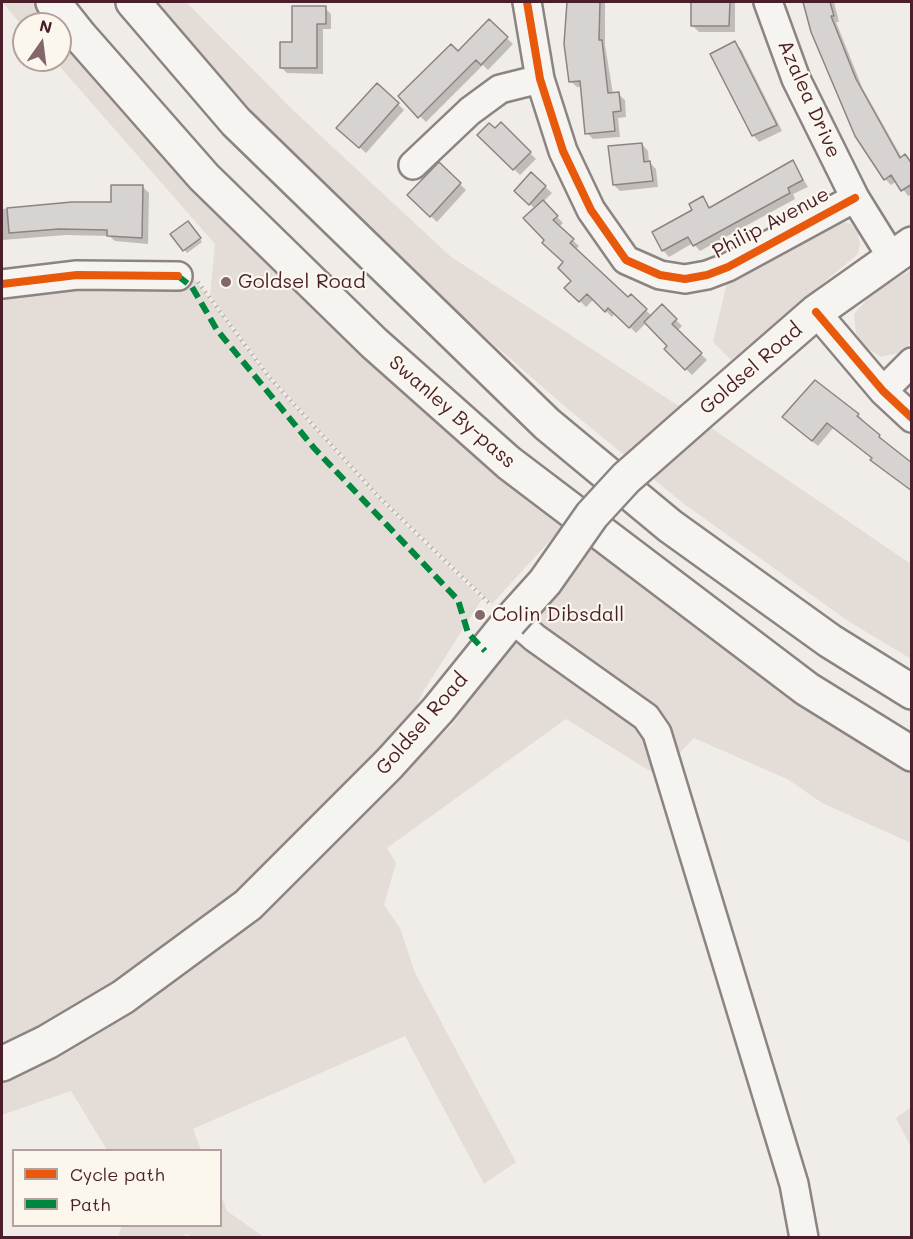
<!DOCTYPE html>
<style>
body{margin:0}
#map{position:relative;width:913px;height:1239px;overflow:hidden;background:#f0ede8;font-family:Mali,sans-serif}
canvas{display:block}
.frame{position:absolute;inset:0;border:3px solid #4a1f2b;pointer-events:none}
.legend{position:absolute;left:12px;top:1149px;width:210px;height:78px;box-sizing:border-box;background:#fbf7ec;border:2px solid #b4a19f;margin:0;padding:8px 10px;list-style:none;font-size:18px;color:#4a1f2b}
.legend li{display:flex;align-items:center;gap:12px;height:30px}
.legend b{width:30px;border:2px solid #b4a19f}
.north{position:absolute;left:12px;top:12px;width:60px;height:60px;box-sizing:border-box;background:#fbf7ec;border:2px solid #b4a19f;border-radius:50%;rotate:14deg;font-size:16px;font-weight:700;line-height:24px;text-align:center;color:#4a1f2b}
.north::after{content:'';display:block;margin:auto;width:21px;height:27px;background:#84676d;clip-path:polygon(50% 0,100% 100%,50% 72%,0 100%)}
</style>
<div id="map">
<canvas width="913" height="1239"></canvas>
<div class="frame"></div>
<ul class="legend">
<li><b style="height:8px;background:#e8590c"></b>Cycle path</li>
<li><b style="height:8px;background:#00873e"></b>Path</li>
</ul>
<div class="north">N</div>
</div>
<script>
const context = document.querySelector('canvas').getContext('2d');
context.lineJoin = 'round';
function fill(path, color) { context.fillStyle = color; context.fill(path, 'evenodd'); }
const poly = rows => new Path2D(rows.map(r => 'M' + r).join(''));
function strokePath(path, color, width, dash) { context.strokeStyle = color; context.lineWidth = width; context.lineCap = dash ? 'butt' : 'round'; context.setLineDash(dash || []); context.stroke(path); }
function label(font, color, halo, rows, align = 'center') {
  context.font = font + ' Mali,sans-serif'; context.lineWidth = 4.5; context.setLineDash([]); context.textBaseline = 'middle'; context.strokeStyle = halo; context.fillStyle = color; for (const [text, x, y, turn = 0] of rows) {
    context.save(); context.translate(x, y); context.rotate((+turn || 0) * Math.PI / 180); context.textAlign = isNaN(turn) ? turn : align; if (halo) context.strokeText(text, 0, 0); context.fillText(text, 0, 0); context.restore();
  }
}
fill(poly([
 [2,2,50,2,111,73,576,512,492,604,379,496,270,376,210,296,215,244,54,60,60,60,60,24,24,24,24,28],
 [156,2,186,2,294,111,450,256,685,410,911,564,911,659,848,621,684,504,563,405,386,250,247,106],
 [838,221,851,224,858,232,860,244,858,254,731,360,713,342,727,282,828,223],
 [911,270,911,342,902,352,881,357,863,346,856,333,854,314,872,294],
 [77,277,193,277,268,377,378,498,482,599,423,692,387,763,247,904,2,1062,2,285],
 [595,531,911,756,911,843,822,803,789,780,694,738,658,776,566,719,387,848,396,863,384,905,400,928,415,973,516,1162,484,1184,405,1036,193,1129,201,1150,107,1150,71,1091,2,1115,2,1067,398,776,451,726,497,663,535,623],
 [911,1107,911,1147,896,1118],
 [221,1195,227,1211,264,1237,190,1238,188,1234,178,1238,118,1237,122,1226,220,1226]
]), '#e4ddd7');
fill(poly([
 [568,2,605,2,605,45,613,94,618,94,625,100,626,117,618,118,620,137,593,139,587,133,582,87,577,87,570,81,566,44],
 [693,2,735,2,735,32,699,32,693,26],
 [805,2,834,2,839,22,836,22,862,87,902,158,905,156,912,163,912,194,908,196,897,181,891,185,885,179,812,31],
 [325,8,331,14,331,29,323,29,323,74,287,73,281,67],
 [489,21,513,44,488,70,483,65,426,122,400,96,458,53],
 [735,43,741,49,782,131,759,142,753,135],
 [398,104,404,110,366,153,345,134],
 [501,124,536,159,520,175,479,135,495,130],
 [642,144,648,151,649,162,656,169,658,187,620,191,614,185],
 [793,162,808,187,793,194,795,199,700,251,693,243,669,257,663,250,654,233,694,210,703,198,711,209],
 [439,164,466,190,437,222,409,195],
 [531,174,552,193,543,202,563,223,559,227,579,246,575,250,628,299,631,296,652,316,662,306,682,326,677,331,707,360,692,375,666,349,669,346,646,323,636,333,615,313,612,317,594,299,586,307,567,288,573,281,565,262,546,240,535,209,516,191],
 [143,187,149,193,148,244,115,241,109,236,66,235,2,240,2,209,72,204,112,204],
 [191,225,202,242,187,253,173,234],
 [816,382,858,415,885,442,912,490,834,427,818,446,790,423]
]), '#0003');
const building = poly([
 [567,2,600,2,599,40,602,40,608,93,619,92,621,111,613,112,615,131,585,134,580,81,569,82,564,44,567,2],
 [691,2,730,2,729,26,691,26,691,2],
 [803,2,830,2,834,16,831,16,856,79,900,158,905,154,912,164,912,184,901,191,891,175,884,180,855,136,811,32,803,2],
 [292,6,326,6,326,24,317,24,317,68,280,68,280,42,292,42,292,6],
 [489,19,508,37,481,65,476,60,418,118,398,96,451,44,458,51,489,19],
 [735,41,777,125,752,136,710,54,735,41],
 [377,83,399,103,359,148,336,128,377,83],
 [501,122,531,152,513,170,477,135,489,123,495,128,501,122],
 [642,143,644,162,650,161,653,181,613,185,608,146,642,143],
 [793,160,803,180,788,188,790,193,693,246,688,237,662,251,652,232,692,210,689,204,703,196,709,208,793,160],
 [439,162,461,183,430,217,407,195,439,162],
 [531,172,546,186,529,205,514,191,531,172],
 [111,185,143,185,142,238,107,236,107,230,59,229,9,233,7,208,72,202,111,202,111,185],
 [543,200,558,216,553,220,574,239,570,243,628,297,631,294,647,309,629,328,608,308,605,312,587,294,579,302,564,288,571,281,558,268,563,262,542,243,544,240,523,218,543,200],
 [188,221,201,238,183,251,170,234,188,221],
 [662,304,677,319,672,324,702,353,685,370,664,349,667,346,644,322,662,304],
 [815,380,859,414,857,416,880,435,879,437,912,463,912,491,870,460,872,458,827,423,812,441,782,417,815,380]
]);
fill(building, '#d7d3d0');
strokePath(building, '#8d8383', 1.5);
const minor = poly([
 [527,2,540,79,563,151,591,210,626,260,660,275,685,279,707,275,728,267,855,198],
 [768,2,796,79,855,198,891,256],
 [413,165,470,111,500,89,540,79],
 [2,284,77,275,178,276],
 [816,312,883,391,912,418],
 [883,391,912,362],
 [512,618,535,638,646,717,657,733,794,1184,804,1238]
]);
const major = poly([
 [693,419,816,312,912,244],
 [2,1064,47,1042,123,997,248,905,389,764,438,710,509,622]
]);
const highway = poly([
 [53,2,80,36,204,177,374,343,509,463,807,689,912,754],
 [133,2,236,122,547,424,670,526,830,641,912,692]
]);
strokePath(minor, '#8d8383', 32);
strokePath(major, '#8d8383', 38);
strokePath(highway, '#8d8383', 38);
strokePath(poly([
 [198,282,269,377,379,497,491,605]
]), '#b7b2b0', 4, [1.5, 4.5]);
strokePath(minor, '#f5f4f0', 27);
strokePath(major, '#f5f4f0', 33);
strokePath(highway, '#f5f4f0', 33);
const majorBridge = poly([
 [509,622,545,582,592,515,626,478,693,419]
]);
strokePath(majorBridge, '#8d8383', 38, []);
strokePath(majorBridge, '#f5f4f0', 33);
strokePath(poly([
 [178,276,192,287,217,330,314,448,458,600,468,633,485,651]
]), '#00873e', 6, [12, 6]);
strokePath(poly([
 [527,2,540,79,563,151,591,210,626,260,660,275,685,279,707,275,728,267,855,198],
 [2,284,77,275,178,276],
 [816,312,883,391,912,418]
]), '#e8590c', 8);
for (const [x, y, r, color] of [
 [226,282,6,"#84676d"],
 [480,615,6,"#84676d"]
]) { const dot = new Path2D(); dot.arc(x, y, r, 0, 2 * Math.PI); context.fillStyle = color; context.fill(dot); strokePath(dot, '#fbf7ec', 2); }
label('20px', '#4a1f2b', '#fbf7ec', [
 ["Azalea Drive",809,99,66],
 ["Philip Avenue",771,223,-28],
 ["Goldsel Road",751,369,-41],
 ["Swanley By-pass",452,412,41],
 ["Goldsel Road",422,724,-49]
]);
label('20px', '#4a1f2b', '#fbf7ec', [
 ["Goldsel Road",238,282],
 ["Colin Dibsdall",492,615]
], 'left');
</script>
